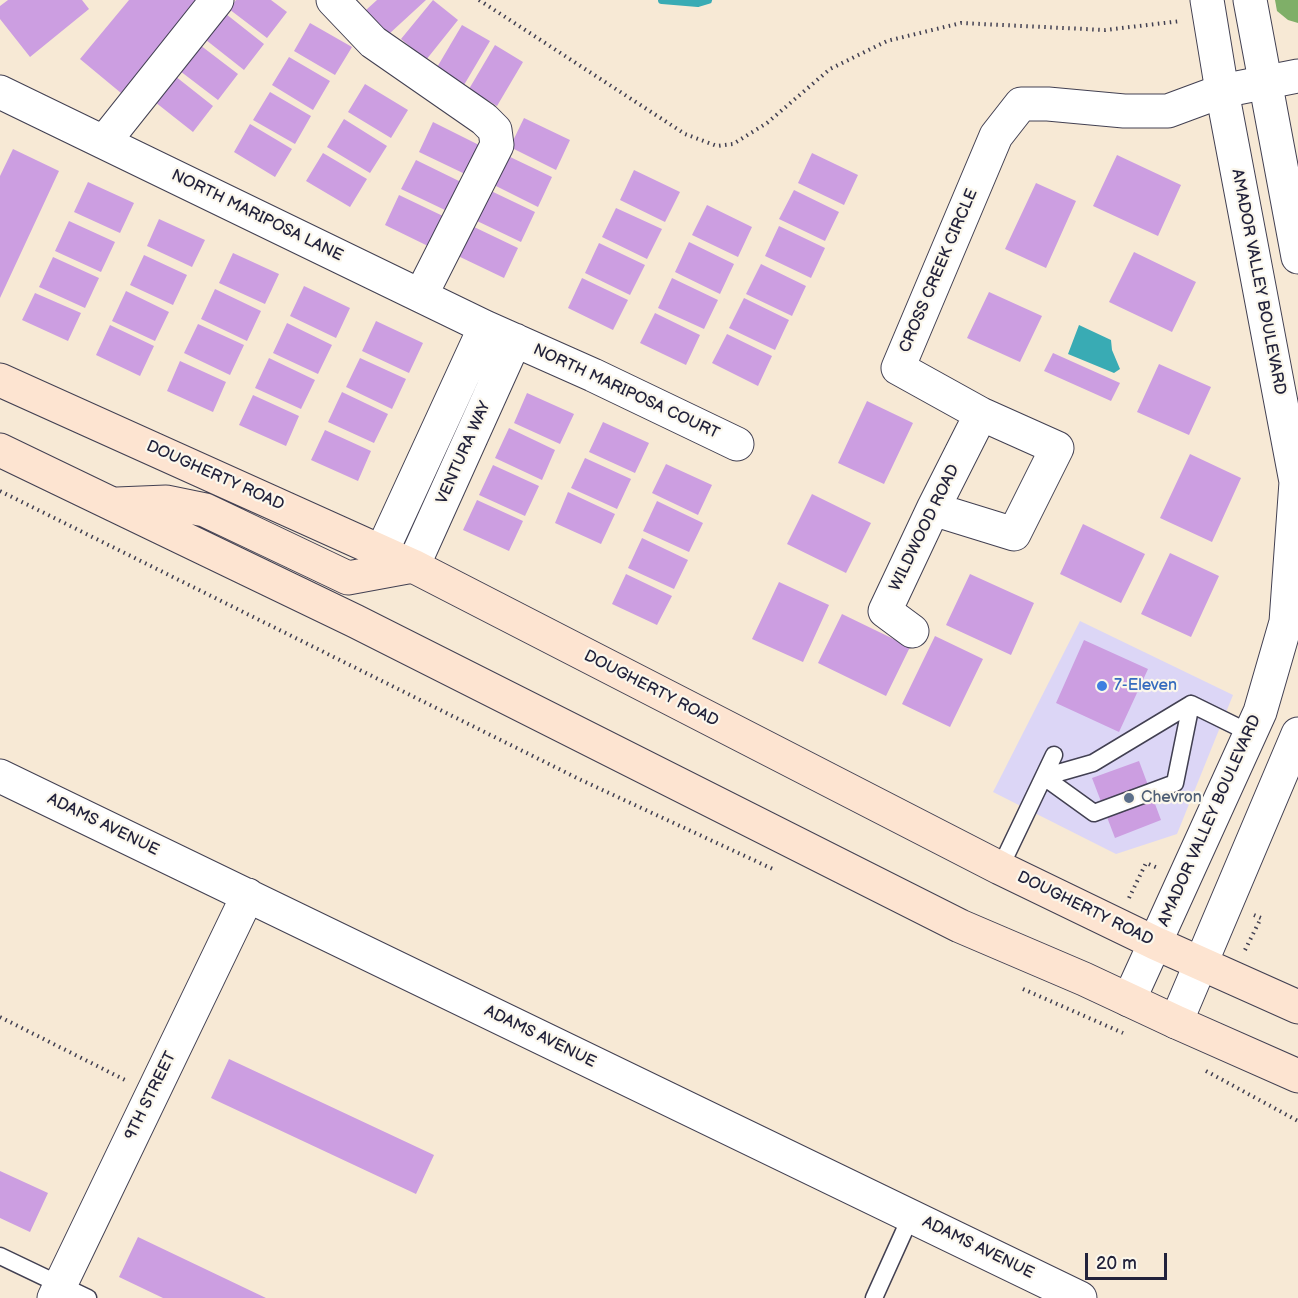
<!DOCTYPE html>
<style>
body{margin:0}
#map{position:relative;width:1298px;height:1298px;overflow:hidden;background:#f7e9d5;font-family:"Balsamiq Sans",sans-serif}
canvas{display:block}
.scale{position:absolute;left:1085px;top:1253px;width:82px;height:27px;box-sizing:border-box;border:3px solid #22223b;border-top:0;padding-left:8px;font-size:18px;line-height:21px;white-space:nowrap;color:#22223b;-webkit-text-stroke:4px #fbf7ec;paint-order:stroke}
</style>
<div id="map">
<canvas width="1298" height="1298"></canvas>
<div class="scale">20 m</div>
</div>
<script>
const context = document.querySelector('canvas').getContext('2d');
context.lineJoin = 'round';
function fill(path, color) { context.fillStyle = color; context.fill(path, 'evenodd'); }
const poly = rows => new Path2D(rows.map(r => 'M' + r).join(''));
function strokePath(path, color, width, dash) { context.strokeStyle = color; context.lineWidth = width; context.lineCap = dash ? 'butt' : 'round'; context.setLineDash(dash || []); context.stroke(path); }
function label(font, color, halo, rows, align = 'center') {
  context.font = font + ' "Balsamiq Sans",sans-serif'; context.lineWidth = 4.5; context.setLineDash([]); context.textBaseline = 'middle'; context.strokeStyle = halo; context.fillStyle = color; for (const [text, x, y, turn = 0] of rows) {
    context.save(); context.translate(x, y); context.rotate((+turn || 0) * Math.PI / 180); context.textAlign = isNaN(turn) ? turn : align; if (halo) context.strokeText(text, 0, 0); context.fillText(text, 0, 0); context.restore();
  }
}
fill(poly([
 [1080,621,1233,695,1177,834,1116,854,993,792]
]), '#dcd6f6');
fill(poly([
 [1275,0,1298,0,1298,23,1288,20,1277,11]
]), '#7faf68');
fill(poly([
 [1079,325,1111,340,1112,350,1120,369,1114,373,1068,354]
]), '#39abb4');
strokePath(poly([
 [662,0,698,3,708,0]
]), '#39abb4', 8);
fill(poly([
 [8,0,82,0,89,9,30,57,0,19,0,6],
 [129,0,197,0,121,93,80,59],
 [236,0,271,0,287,12,267,38,229,9],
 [377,0,426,0,389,34,366,10],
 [433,0,458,20,426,60,401,39],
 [226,14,264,44,244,70,206,40],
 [310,23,352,47,335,75,294,51],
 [462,25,490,41,464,85,436,69],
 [200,45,238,74,218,100,180,71],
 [495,45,523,62,497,106,469,89],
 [289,57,330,81,313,110,272,85],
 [175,76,213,106,193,132,155,102],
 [365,84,408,110,391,138,348,112],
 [270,92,311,116,295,144,253,120],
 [524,118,570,140,556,170,510,147],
 [344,119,387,146,370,173,327,147],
 [433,122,479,145,465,174,419,152],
 [250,124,292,149,275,177,234,152],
 [13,149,59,171,0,298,0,176],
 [323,153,367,179,350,207,306,181],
 [812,153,858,175,844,205,798,183],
 [506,155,552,177,538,207,492,184],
 [1117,155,1181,185,1158,236,1093,206],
 [416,160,461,182,447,211,401,189],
 [634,170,680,192,665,222,620,200],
 [88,182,134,203,120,233,74,212],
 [1036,183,1076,201,1046,268,1005,249],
 [489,190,535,212,521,242,475,220],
 [794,190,839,212,825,241,779,219],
 [399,195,445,217,430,247,385,225],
 [707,205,752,227,738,257,692,235],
 [616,208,662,229,647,259,602,237],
 [159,219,205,240,192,267,147,246],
 [69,221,115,242,101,272,55,251],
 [472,226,518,248,504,278,458,256],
 [779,226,825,248,811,278,765,256],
 [689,242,734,264,720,294,675,272],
 [599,243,645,265,630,295,585,273],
 [1134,252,1196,282,1172,332,1109,302],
 [233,253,279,274,265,304,219,283],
 [144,255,187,275,173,305,130,285],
 [53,257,99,278,85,308,39,287],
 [761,264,806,286,792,316,746,294],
 [582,278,628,300,613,330,568,308],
 [672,278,718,300,704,329,658,308],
 [304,286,350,308,336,338,290,316],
 [215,289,261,311,247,341,201,319],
 [126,291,169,312,155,341,112,321],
 [989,292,1042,316,1020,362,967,338],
 [35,293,81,313,68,341,22,320],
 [744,298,789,320,775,350,729,328],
 [655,313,700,335,686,365,640,343],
 [376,321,423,343,409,373,362,351],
 [287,323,332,345,318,374,273,353],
 [198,324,244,345,230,375,184,353],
 [110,325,154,346,140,376,96,355],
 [727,334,772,356,758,386,712,363],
 [1053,353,1120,383,1111,401,1044,371],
 [269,358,315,380,301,409,255,388],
 [360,358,406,379,392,409,346,387],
 [180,361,226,382,213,412,167,391],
 [1159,364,1211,387,1189,435,1137,412],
 [342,392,388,414,374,443,328,422],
 [527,393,574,414,560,444,514,423],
 [253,395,299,416,286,446,239,425],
 [867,401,913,423,884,484,838,463],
 [603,422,649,443,635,473,589,452],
 [509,428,555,450,542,480,495,458],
 [325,430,371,451,358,481,311,460],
 [1190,454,1241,478,1212,542,1160,518],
 [585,458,631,479,617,509,571,488],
 [666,464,712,485,698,515,652,493],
 [493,465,539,486,525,516,479,495],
 [568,492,615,514,601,544,555,523],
 [812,494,871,523,846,573,787,544],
 [477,500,523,521,509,551,463,530],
 [657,501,703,523,689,552,643,531],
 [1083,524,1145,554,1121,603,1060,574],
 [642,538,688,560,674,589,628,568],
 [1170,553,1219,576,1191,637,1141,614],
 [626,574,672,596,657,625,612,604],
 [970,574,1034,603,1011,655,946,625],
 [779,582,829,605,803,662,752,639],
 [842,614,910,647,886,696,818,663],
 [935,636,983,659,950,727,902,704],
 [1084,640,1148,669,1119,732,1056,703],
 [1139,761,1161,820,1115,838,1092,778],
 [229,1059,434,1155,416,1194,211,1098],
 [0,1171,48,1193,30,1232,0,1218],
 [138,1237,266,1298,163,1298,119,1277]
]), '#cc9ee1');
const service = poly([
 [1044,777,1093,763,1191,704,1250,733],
 [1044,777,1094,813,1175,783,1191,704],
 [1000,868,1054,755],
 [0,1256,88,1298],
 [874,1298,911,1216]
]);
const minor = poly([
 [333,0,373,42,484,119,495,130,497,145,421,295],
 [0,92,485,327,593,375,737,444],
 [104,142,217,0],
 [933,509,1014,534,1057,448,981,414,898,368,996,136,1021,104,1048,104,1124,111,1168,111,1222,91,1298,76],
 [382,551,485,327],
 [413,566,515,340],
 [912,631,885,611,933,509,981,414],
 [0,776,1080,1298],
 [54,1298,248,895]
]);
const tertiary = poly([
 [1250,0,1298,257],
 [1129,1000,1260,712,1286,622,1296,482,1222,91,1207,0],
 [1176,1022,1298,734]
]);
const secondary = poly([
 [0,380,413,566,1000,868,1155,943,1298,1007],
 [0,450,355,621,960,926,1084,979,1176,1022,1298,1076],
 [117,504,166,502,205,510,348,578,413,566]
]);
strokePath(service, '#424052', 19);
strokePath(minor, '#424052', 35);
strokePath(tertiary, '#424052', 35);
strokePath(secondary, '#424052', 35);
strokePath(poly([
 [479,0,685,134,717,146,733,144,767,123,830,69,887,41,961,23,1105,30,1181,21],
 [0,491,581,780,775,870],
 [1129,898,1146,863,1158,868],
 [1245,950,1261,918,1254,915],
 [1023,989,1123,1033],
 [0,1017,127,1081],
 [1206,1071,1298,1121]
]), '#424052', 4, [1.5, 4.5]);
strokePath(service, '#fff', 16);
strokePath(minor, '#fff', 33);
strokePath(tertiary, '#fff', 33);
strokePath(secondary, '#fde4d1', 33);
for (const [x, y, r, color] of [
 [1102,686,6,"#3f7fe0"],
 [1129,798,6,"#5c6f8a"]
]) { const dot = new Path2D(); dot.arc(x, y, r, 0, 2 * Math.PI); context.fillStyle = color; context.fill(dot); strokePath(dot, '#fbf7ec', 2); }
label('16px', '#22223b', '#fbf7ec', [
 ["NORTH MARIPOSA LANE",257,216,26],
 ["CROSS CREEK CIRCLE",939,271,-67],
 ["AMADOR VALLEY BOULEVARD",1258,282,79],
 ["NORTH MARIPOSA COURT",626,392,25],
 ["VENTURA WAY",464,453,-66],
 ["DOUGHERTY ROAD",215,476,24],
 ["WILDWOOD ROAD",925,528,-64],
 ["DOUGHERTY ROAD",651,689,27],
 ["AMADOR VALLEY BOULEVARD",1210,821,-66],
 ["ADAMS AVENUE",103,825,26],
 ["DOUGHERTY ROAD",1085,909,26],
 ["ADAMS AVENUE",540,1037,26],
 ["9TH STREET",151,1096,-64],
 ["ADAMS AVENUE",978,1248,26]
]);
label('16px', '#366cbe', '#fbf7ec', [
 ["7-Eleven",1114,686]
], 'left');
label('16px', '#4e5e75', '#fbf7ec', [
 ["Chevron",1141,798]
], 'left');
</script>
